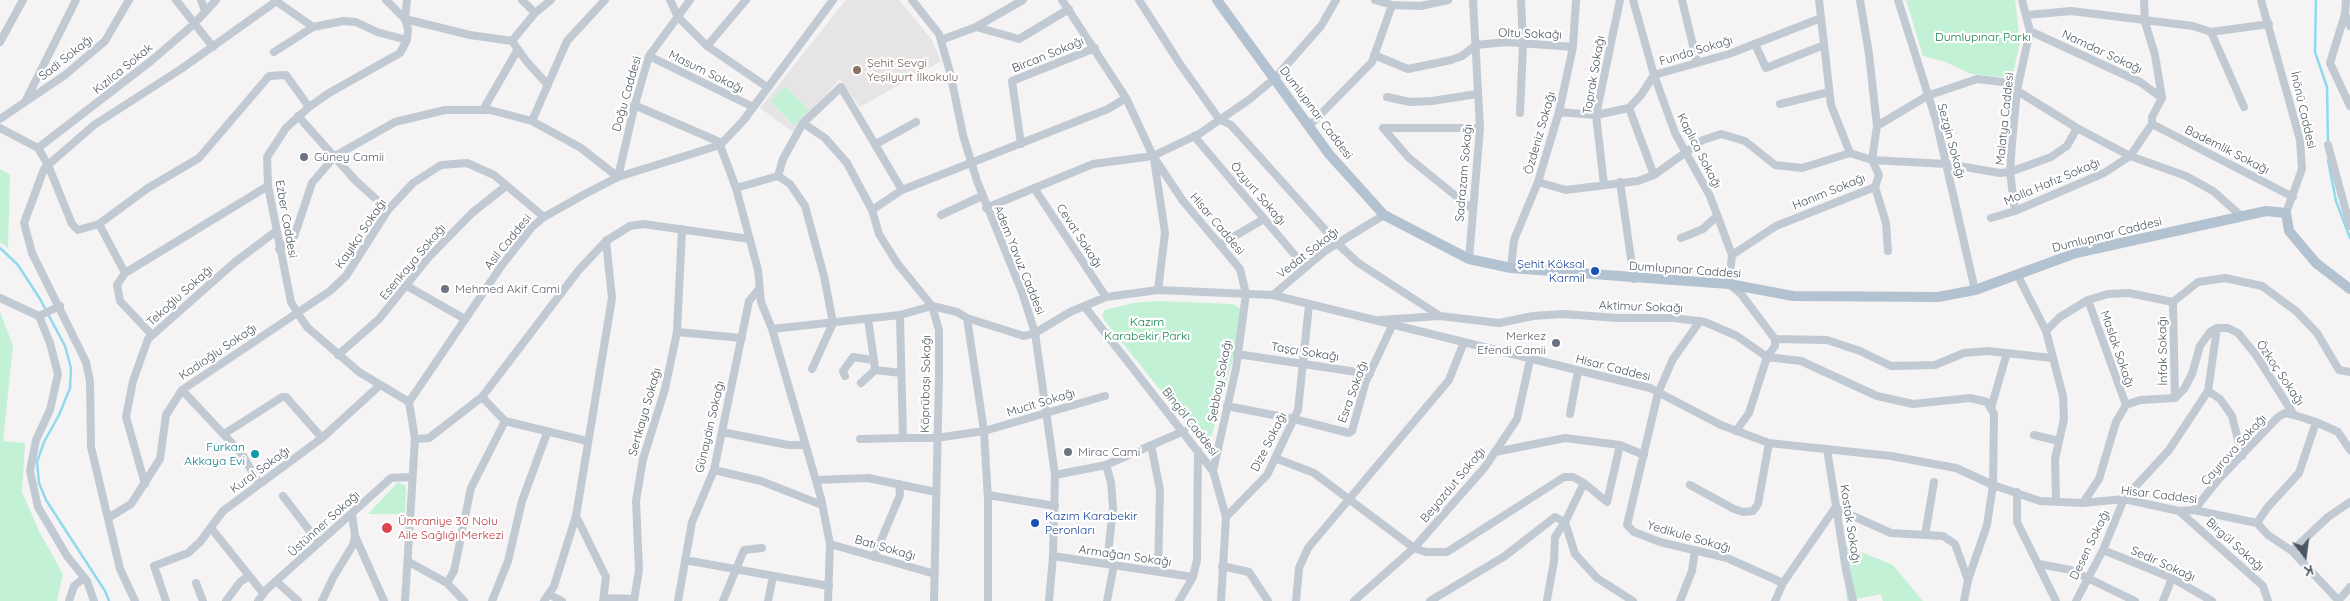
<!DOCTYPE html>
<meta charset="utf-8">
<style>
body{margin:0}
#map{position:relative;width:2350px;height:601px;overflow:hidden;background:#f5f3f3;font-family:Quicksand,sans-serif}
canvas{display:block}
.north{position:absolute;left:2280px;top:531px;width:50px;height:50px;-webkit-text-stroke:4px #fff;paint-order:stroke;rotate:165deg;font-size:14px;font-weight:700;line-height:20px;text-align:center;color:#4a5661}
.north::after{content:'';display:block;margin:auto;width:18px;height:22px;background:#4a5661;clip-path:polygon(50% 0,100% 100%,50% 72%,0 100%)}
</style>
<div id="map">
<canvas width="2350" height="601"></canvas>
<div class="north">K</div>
</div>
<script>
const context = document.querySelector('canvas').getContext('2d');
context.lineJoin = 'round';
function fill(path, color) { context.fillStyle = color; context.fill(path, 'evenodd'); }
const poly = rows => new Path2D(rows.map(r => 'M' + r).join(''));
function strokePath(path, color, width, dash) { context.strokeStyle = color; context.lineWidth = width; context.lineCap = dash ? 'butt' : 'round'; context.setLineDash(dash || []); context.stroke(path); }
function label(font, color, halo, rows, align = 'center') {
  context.font = font + ' Quicksand,sans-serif'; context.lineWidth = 4.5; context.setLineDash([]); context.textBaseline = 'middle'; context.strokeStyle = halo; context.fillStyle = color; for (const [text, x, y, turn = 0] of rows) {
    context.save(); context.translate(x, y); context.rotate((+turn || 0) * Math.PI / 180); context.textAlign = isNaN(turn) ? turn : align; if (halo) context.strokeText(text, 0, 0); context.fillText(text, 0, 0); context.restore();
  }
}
fill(poly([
 [846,0,899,0,932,40,941,61,860,107,840,79,793,132,760,108]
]), '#e6e4e5');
fill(poly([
 [1906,0,2015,0,2020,42,2012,78,1971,74,1946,62,1923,56],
 [785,86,809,110,794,125,770,101],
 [0,169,10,175,8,248,0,242],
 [1158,301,1233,304,1241,309,1235,350,1210,442,1202,442,1104,320,1102,315,1105,310,1133,303],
 [0,312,13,346,3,441,25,443,22,492,39,531,63,574,57,601,0,601],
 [398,482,406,486,405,514,368,514],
 [1842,544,1893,565,1923,601,1883,601,1881,594,1847,601]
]), '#c3f1d5');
strokePath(poly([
 [2316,0,2315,52,2327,87,2328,144],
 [2328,160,2336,201,2350,238],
 [0,248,18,265,40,299,65,346,71,368,70,388,59,415,44,442,37,462,39,483,46,500,105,591,109,601]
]), '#90daee', 2.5);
strokePath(poly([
 [176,0,213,47],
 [201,0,205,11],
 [386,0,405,19,408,29,407,40,400,53,329,93,309,107,286,128,267,157,268,186,291,302,297,312,307,327,359,372,409,402],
 [407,0,405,19,470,35,512,41,527,62,548,85],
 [670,0,678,17,707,46],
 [746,0,707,46,767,87],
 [912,0,939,34,950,72,963,135,977,181,1022,292,1035,333,1055,475,1053,556,1049,601],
 [1062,0,1126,98,1153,156,1183,201,1240,269,1246,294,1236,368,1213,471],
 [1139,0,1180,64,1219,119,1231,125,1337,243,1357,262,1440,316],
 [1375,0,1392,5,1421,6,1448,0],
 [1633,0,1654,75,1675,133,1710,196,1732,255,1729,284,1741,294,1775,339,1775,346,1767,357,1749,413,1736,431],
 [1682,0,1697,62],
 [1819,0,1831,105,1850,153],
 [1898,0,1936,120,1975,290],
 [2261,0,2300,140,2302,169,2286,213],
 [2346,0,2345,14,2330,63,2350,106],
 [276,1,313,27,343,21,356,22,377,32,407,40],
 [535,13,551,0],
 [2345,14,2350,26],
 [2027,15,2071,11,2193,26,2211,32,2269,24],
 [976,27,1023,0],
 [2030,31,2140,82,2162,98],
 [2211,32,2244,107],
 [941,40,976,27,1019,39,1069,9],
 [512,41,535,13,522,0],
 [0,42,23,0],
 [1755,44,1766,68,1824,45],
 [274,52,313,27],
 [1374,55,1408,69,1451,60,1462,56,1476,45,1506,42,1573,47],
 [649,56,753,107],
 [1387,97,1410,102,1432,101,1477,94],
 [26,100,76,0],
 [1780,104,1829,92],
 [634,105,722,143],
 [1629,108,1654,175],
 [483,110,518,49],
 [1559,112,1596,115,1629,108,1641,95,1654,75,1729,54,1821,18],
 [1520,113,1523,44,1521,0],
 [298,116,355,180,388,210],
 [0,119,65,75,105,41,129,0],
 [532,121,567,41,605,0],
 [803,123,825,138,847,163,872,210,879,234,897,263,932,306,939,330,939,376,934,601],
 [2152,124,2293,197],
 [1309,126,1372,62,1392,5],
 [1877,126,1927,96,1977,79,2003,82,2077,128,2130,156,2186,176,2213,191,2240,215],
 [0,128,38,148,48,165,72,224,78,230,99,224],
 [1194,136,1305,267],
 [876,144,916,122],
 [1021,144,1012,81,1095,48],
 [720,145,736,188,758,270,761,302,772,329,821,498,830,544,828,601],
 [2328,145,2350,226],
 [38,148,151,61,194,24,216,0],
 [1154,159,1165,233,1158,290],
 [778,176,783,159,803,123,841,87,902,190],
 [1538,182,1566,190,1638,181,1654,175,1703,140,1721,134,1745,141,1775,165,1802,168,1850,153,1872,160,1947,164,2000,173,2010,172,2051,157,2067,146,2077,128],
 [1620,182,1634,279],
 [1604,185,1596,115,1620,0],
 [268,186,125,273,99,224,148,188,199,158,269,76,286,75,309,107],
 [1875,187,1886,223,1888,251],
 [736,188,778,176,790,184,805,206,824,276,833,323,812,369],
 [1034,188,1106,297],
 [986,208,1093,164,1153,156,1199,134,1250,99,1275,78,1321,26,1336,0],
 [1472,209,1409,158,1383,128,1480,128],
 [872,210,902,190,1108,109,1126,98],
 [2015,211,2010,172,2012,143,2017,90,2030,31,2022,0],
 [941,215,982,196],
 [1991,218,2015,211,2104,173,2130,156,2152,124,2152,117,2162,98,2155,55,2145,22,2144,0],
 [1681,238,1703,229,1717,216],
 [1221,244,1264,219],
 [279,249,294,237,312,183,335,156,395,122,445,110,490,110,532,121,581,148,618,177,634,108,649,56,690,0],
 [1732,255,1776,226,1875,187,1879,175,1872,160,1877,126,1869,54,1860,0],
 [1469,259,1480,128,1473,0],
 [1511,268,1514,240,1538,182,1559,112,1573,47,1576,0],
 [125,273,117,285,120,301,152,335],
 [2017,274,2046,331,2063,396,2064,419,2055,459,2056,501],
 [407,286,465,319],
 [1273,295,1325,251,1384,215],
 [0,298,39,316,60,306],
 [2088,300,2126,405],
 [2173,302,2175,398],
 [1085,307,1213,471,1226,517,1221,601],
 [900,315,903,438,936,438,984,431,967,318],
 [39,316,50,343,58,374,50,410,36,440,30,471,38,507,67,556,87,581,94,601],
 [1379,320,1440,316,1499,323,1533,316,1563,314,1618,318,1674,318,1705,322,1737,336,1767,357,1801,361,1877,396,1913,404,1970,398,1987,402,1994,414,1993,485,1987,525,1968,580,1964,601],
 [1700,321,1673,359,1658,393,1627,525,1634,532,1660,542,1727,558,1783,583,1835,508,1891,533,1943,536,1955,544,1968,580],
 [772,329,900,315,932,306,957,312,967,318,1024,336,1035,333,1070,312,1106,297,1158,290,1273,295,1650,388,1721,425,1769,443,1891,456,1956,468,1993,485,2040,501,2083,503,2124,499,2179,511,2194,510,2257,523,2268,535,2292,551,2339,601],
 [2046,331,2060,317,2088,300,2108,294,2129,293,2173,302,2198,282,2225,278,2262,286,2296,311,2317,333,2339,370,2350,372],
 [677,332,742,338],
 [1775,339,1827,340,1860,351,1891,366,1935,365,1964,353,1988,351,2052,358],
 [1237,354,1370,374],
 [338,355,379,319,428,258,472,213,506,186],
 [874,360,875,370,901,373],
 [845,376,843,371,853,357,874,360,868,319],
 [861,383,875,370],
 [182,390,242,454,259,484],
 [2208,391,2220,399,2232,416,2242,456],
 [1227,406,1294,419,1349,433,1352,431,1366,381,1392,326],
 [1991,408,2007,353],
 [1570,414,1578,371],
 [722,432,788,445,805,445],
 [224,434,282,397,286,397,322,438],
 [2034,435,2059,441],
 [415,439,429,438,482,397],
 [860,439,903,438],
 [587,441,505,421,482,397,578,271,606,241,630,226,643,224,750,239],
 [1151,445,1160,490,1158,572],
 [1827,449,1846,570,1853,601],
 [1495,452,1565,438,1620,445,1644,455],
 [1275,458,1314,473,1414,548,1426,552,1447,552,1564,477,1573,477,1584,483,1607,502,1620,445],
 [1106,465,1111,482,1113,508,1107,564],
 [714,470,761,481,822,505],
 [1055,475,1106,465,1184,431],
 [816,480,868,478,936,492],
 [145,484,126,417,133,381,148,339,235,262,275,232],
 [1690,485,1734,509,1743,512,1753,511,1758,504,1769,443],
 [2017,492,2017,522,2056,601],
 [988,495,1055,506],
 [283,496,319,543],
 [2083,503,2099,479,2116,422,2126,405,2140,400,2175,398,2184,389,2192,374,2200,346,2210,332,2217,328,2228,328,2238,333,2256,355,2294,415,2316,422,2338,432,2350,450],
 [2194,510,2218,480,2278,417,2285,413,2294,415],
 [2179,511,2263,586,2268,601],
 [1226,517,1267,475,1298,410,1309,305],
 [108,518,131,504,160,459,166,415,182,390,330,291,346,276,388,210,413,183,441,165,467,163,494,175,544,217],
 [2257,523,2267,508,2299,473,2316,422],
 [211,528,263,593],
 [1925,535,1934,482],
 [355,536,384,601],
 [830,544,935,574],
 [2103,550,2172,578,2212,601],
 [2292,551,2328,517,2350,502],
 [1053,556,1193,577],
 [874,557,900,495,899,484],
 [685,560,829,586],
 [409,562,447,583,464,601],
 [2039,564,2071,570,2135,601],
 [1222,566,1249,572,1268,601],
 [276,581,298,601],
 [196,583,203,601],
 [447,583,454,571,471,488,505,421],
 [550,595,562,601],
 [604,598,634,599],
 [1547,600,1554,561,1555,537,1565,522,1584,483],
 [69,601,74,586,84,578],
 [135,601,120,569,91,447,90,381,86,362,32,253,24,223,44,169,48,165,94,125,181,69,278,0],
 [166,601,154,566,188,553,200,542,223,511,322,438,379,386],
 [226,601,240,582,249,576],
 [258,601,266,590,391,478,411,477],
 [322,601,334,576,353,545,355,536,352,514],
 [405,601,415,439,409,402,502,265,532,227,544,217,585,194,618,177,720,145,743,121,833,0],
 [492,601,508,561,522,501,547,433],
 [544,601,554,586,576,516],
 [603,601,606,577,576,516,612,298,606,241],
 [634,601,639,570,636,501,643,459,665,389,677,332,682,229],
 [678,601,692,522,714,470,749,301,759,289],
 [723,601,744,550,762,548],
 [768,601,773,576],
 [988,601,988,500,984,431,1105,396],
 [1107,601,1114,565],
 [1179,601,1193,577,1197,560,1198,451],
 [1296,601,1299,568,1308,548,1449,380,1464,342],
 [1354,601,1414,548,1485,467,1517,419,1530,360],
 [1430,601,1505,556,1555,517,1565,522,1575,554,1597,578,1633,601],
 [1680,601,1692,571,1695,550],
 [1775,601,1783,583],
 [2076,601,2103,550,2124,499,2169,450,2208,391,2217,328],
 [2163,601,2172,578],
 [2338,601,2350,587]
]), '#c1cad2', 8);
strokePath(poly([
 [1217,0,1329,154,1384,215,1469,259,1511,268,1729,284,1793,296,1938,297,1975,290,2076,253,2266,211,2286,213,2289,231,2316,263,2350,289]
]), '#b3c2d1', 10);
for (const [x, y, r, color] of [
 [857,70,5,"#8d6e63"],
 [304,157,5,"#6b7280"],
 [1595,271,5,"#1a4fb4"],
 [445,289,5,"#6b7280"],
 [1556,343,5,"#6b7280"],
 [1068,452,5,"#6b7280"],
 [255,454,5,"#0f9aa8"],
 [1035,523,5,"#1a4fb4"],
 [387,528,6,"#e0444e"]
]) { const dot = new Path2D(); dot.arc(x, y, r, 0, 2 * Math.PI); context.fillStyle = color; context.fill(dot); strokePath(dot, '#fff', 2); }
label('12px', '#4a5661', '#fff', [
 ["Oltu Sokağı",1530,34,2],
 ["Funda Sokağı",1696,51,-17],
 ["Namdar Sokağı",2102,52,25],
 ["Bircan Sokağı",1048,55,-22],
 ["Sadi Sokağı",66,58,-38],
 ["Kızılca Sokak",123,69,-39],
 ["Masum Sokağı",706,72,26],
 ["Toprak Sokağı",1594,75,-80],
 ["Doğu Caddesi",627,94,-74],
 ["İnönü Caddesi",2303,110,77],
 ["Dumlupınar Caddesi",1316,113,53],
 ["Malatya Caddesi",2005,119,-84],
 ["Özdeniz Sokağı",1540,133,-74],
 ["Sezgin Sokağı",1951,141,75],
 ["Bademlik Sokağı",2227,150,27],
 ["Kaplıca Sokağı",1699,151,63],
 ["Sadrazam Sokağı",1464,173,-85],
 ["Molla Hafız Sokağı",2052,182,-23],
 ["Hanım Sokağı",1829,192,-22],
 ["Özyurt Sokağı",1258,194,50],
 ["Ezber Caddesi",286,219,80],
 ["Hisar Caddesi",1217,224,50],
 ["Kayıkçı Sokağı",361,234,-56],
 ["Dumlupınar Caddesi",2107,235,-14],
 ["Cevat Sokağı",1079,236,57],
 ["Asil Caddesi",508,242,-51],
 ["Vedat Sokağı",1308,253,-38],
 ["Adem Yavuz Caddesi",1019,260,68],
 ["Esenkaya Sokağı",413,262,-50],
 ["Dumlupınar Caddesi",1685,270,4],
 ["Tekoğlu Sokağı",180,296,-42],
 ["Aktimur Sokağı",1641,307,2],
 ["Maslak Sokağı",2117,349,71],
 ["İnfak Sokağı",2163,351,-91],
 ["Kadıoğlu Sokağı",218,352,-34],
 ["Taşçı Sokağı",1305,352,9],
 ["Hisar Caddesi",1613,368,14],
 ["Özkoç Sokağı",2280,373,56],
 ["Şebboy Sokağı",1220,381,-79],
 ["Köprübaşı Sokağı",926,384,-89],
 ["Esra Sokağı",1353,392,-70],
 ["Mucit Sokağı",1041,403,-17],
 ["Sertkaya Sokağı",645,412,-74],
 ["Bingöl Caddesi",1190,422,52],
 ["Günaydın Sokağı",710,427,-77],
 ["Dize Sokağı",1269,442,-63],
 ["Çayırova Sokağı",2234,450,-48],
 ["Kural Sokağı",260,470,-36],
 ["Beyazdut Sokağı",1453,485,-50],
 ["Hisar Caddesi",2159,495,7],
 ["Üstünner Sokağı",324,524,-42],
 ["Kostak Sokağı",1850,524,81],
 ["Yedikule Sokağı",1689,537,16],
 ["Desen Sokağı",2090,545,-64],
 ["Birgül Sokağı",2235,545,42],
 ["Batı Sokağı",885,548,16],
 ["Armağan Sokağı",1125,556,8],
 ["Sedir Sokağı",2163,564,24]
]);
label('12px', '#17864f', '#fff', [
 ["Dumlupınar Parkı",1983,37],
 ["Kazım",1147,322],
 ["Karabekir Parkı",1147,336]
]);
label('12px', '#785e54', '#fff', [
 ["Şehit Sevgi",867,63],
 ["Yeşilyurt İlkokulu",867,77]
], 'left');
label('12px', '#5b616d', '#fff', [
 ["Güney Camii",314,157],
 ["Mehmed Akif Cami",455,289],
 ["Merkez",1546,336,"right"],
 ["Efendi Camii",1546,350,"right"],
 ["Mirac Cami",1078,452]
], 'left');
label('12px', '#164399', '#fff', [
 ["Şehit Köksal",1585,264],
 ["Karmil",1585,278],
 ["Kazım Karabekir",1045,516,"left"],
 ["Peronları",1045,530,"left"]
], 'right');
label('12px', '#0d838f', '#fff', [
 ["Furkan",245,447],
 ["Akkaya Evi",245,461]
], 'right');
label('12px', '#be3a42', '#fff', [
 ["Ümraniye 30 Nolu",398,521],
 ["Aile Sağlığı Merkezi",398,535]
], 'left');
</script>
